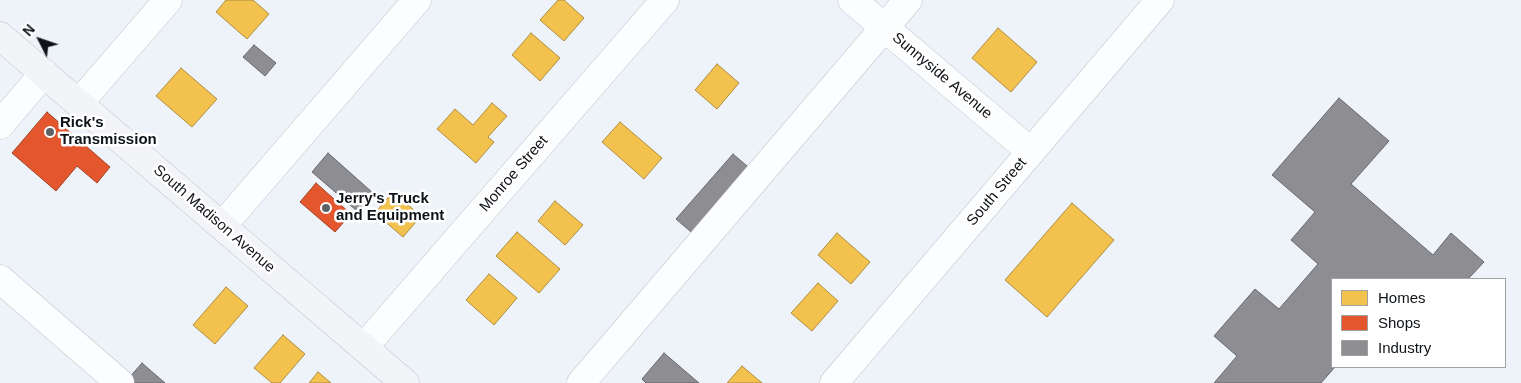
<!DOCTYPE html>
<style>
body{margin:0}
#map{position:relative;width:1521px;height:383px;overflow:hidden;background:#eef3f9;font-family:Arial,sans-serif}
canvas{display:block}
.legend{position:absolute;left:1331px;top:278px;width:175px;height:90px;box-sizing:border-box;background:#fff;border:1px solid #9fa1a2;margin:0;padding:6px 9px;list-style:none;font-size:15px;color:#0f1317}
.legend li{display:flex;align-items:center;gap:10px;height:25px}
.legend b{width:25px;border:1px solid #9fa1a2}
.north{position:absolute;left:15px;top:15px;width:50px;height:50px;-webkit-text-stroke:4px #fff;paint-order:stroke;rotate:311deg;font-size:14px;font-weight:700;line-height:20px;text-align:center;color:#0f1317}
.north::after{content:'';display:block;margin:auto;width:18px;height:22px;background:#0f1317;clip-path:polygon(50% 0,100% 100%,50% 72%,0 100%)}
</style>
<div id="map">
<canvas width="1521" height="383"></canvas>
<ul class="legend">
<li><b style="height:14px;background:#f2c14e"></b>Homes</li>
<li><b style="height:14px;background:#e4572e"></b>Shops</li>
<li><b style="height:14px;background:#8d8d92"></b>Industry</li>
</ul>
<div class="north">N</div>
</div>
<script>
const context = document.querySelector('canvas').getContext('2d');
context.lineJoin = 'round';
function fill(path, color) { context.fillStyle = color; context.fill(path, 'evenodd'); }
const poly = rows => new Path2D(rows.map(r => 'M' + r).join(''));
function strokePath(path, color, width, dash) { context.strokeStyle = color; context.lineWidth = width; context.lineCap = dash ? 'butt' : 'round'; context.setLineDash(dash || []); context.stroke(path); }
function label(font, color, halo, rows, align = 'center') {
  context.font = font + ' Arial,sans-serif'; context.lineWidth = 5; context.setLineDash([]); context.textBaseline = 'middle'; context.strokeStyle = halo; context.fillStyle = color; for (const [text, x, y, turn = 0] of rows) {
    context.save(); context.translate(x, y); context.rotate((+turn || 0) * Math.PI / 180); context.textAlign = isNaN(turn) ? turn : align; if (halo) context.strokeText(text, 0, 0); context.fillText(text, 0, 0); context.restore();
  }
}
const homes = poly([
 [226,0,253,0,269,14,247,39,216,12,226,0],
 [558,0,564,0,584,18,564,41,540,20,558,0],
 [998,28,1037,62,1011,92,972,58,998,28],
 [531,33,560,58,540,81,512,55,531,33],
 [717,64,739,83,717,109,695,90,717,64],
 [181,68,217,99,192,127,156,96,181,68],
 [492,103,507,116,488,137,494,142,476,163,437,129,455,109,473,125,492,103],
 [620,122,662,158,644,179,602,142,620,122],
 [393,192,421,216,403,237,375,213,393,192],
 [555,201,583,225,565,245,538,221,555,201],
 [1072,203,1114,240,1047,317,1005,280,1072,203],
 [517,232,560,269,539,293,496,256,517,232],
 [837,233,870,262,851,284,818,255,837,233],
 [489,274,517,298,494,325,466,300,489,274],
 [818,283,838,301,812,331,791,313,818,283],
 [226,287,248,306,215,344,193,325,226,287],
 [283,335,305,354,280,383,272,383,254,368,283,335],
 [742,366,762,383,727,383,742,366],
 [318,372,331,383,309,383,318,372]
]);
fill(homes, '#f2c14e');
strokePath(homes, '#ae8d3e', 1);
const shops = poly([
 [47,112,110,167,97,183,77,166,56,191,12,153,47,112],
 [316,183,351,214,335,232,300,202,316,183]
]);
fill(shops, '#e4572e');
strokePath(shops, '#a44327', 1);
const industry = poly([
 [254,45,276,63,265,76,243,57,254,45],
 [1339,98,1389,141,1351,184,1433,255,1451,233,1484,262,1468,279,1332,279,1332,367,1335,367,1321,383,1214,383,1237,356,1214,336,1255,289,1279,309,1318,264,1291,240,1315,212,1272,175,1339,98],
 [328,153,373,193,357,211,312,172,328,153],
 [733,154,754,172,697,237,676,219,733,154],
 [664,353,699,383,646,383,642,379,664,353],
 [142,363,165,383,134,383,128,379,142,363]
]);
fill(industry, '#8d8d92');
strokePath(industry, '#67686d', 1);
const minor = poly([
 [852,0,1031,152],
 [79,103,168,0],
 [0,125,44,73],
 [222,226,417,0],
 [0,279,120,383],
 [364,347,665,0],
 [581,383,908,0],
 [834,383,1160,0]
]);
const major = poly([
 [0,36,405,383]
]);
strokePath(minor, '#c0c4c9', 29);
strokePath(major, '#b9bcc4', 29);
strokePath(minor, '#fcfdfe', 28);
strokePath(major, '#f3f4f8', 28);
for (const [x, y, r, color] of [
 [50,132,5,"#5d6166"],
 [326,208,5,"#5d6166"]
]) { const dot = new Path2D(); dot.arc(x, y, r, 0, 2 * Math.PI); context.fillStyle = color; context.fill(dot); strokePath(dot, '#fff', 2); }
label('15px', '#0f1317', '#fff', [
 ["Sunnyside Avenue",942,76,40],
 ["Monroe Street",514,174,-49],
 ["South Street",997,192,-50],
 ["South Madison Avenue",214,219,41]
]);
label('bold 15px', '#0f1317', '#fff', [
 ["Rick's",60,123],
 ["Transmission",60,140],
 ["Jerry's Truck",336,199],
 ["and Equipment",336,216]
], 'left');
</script>
